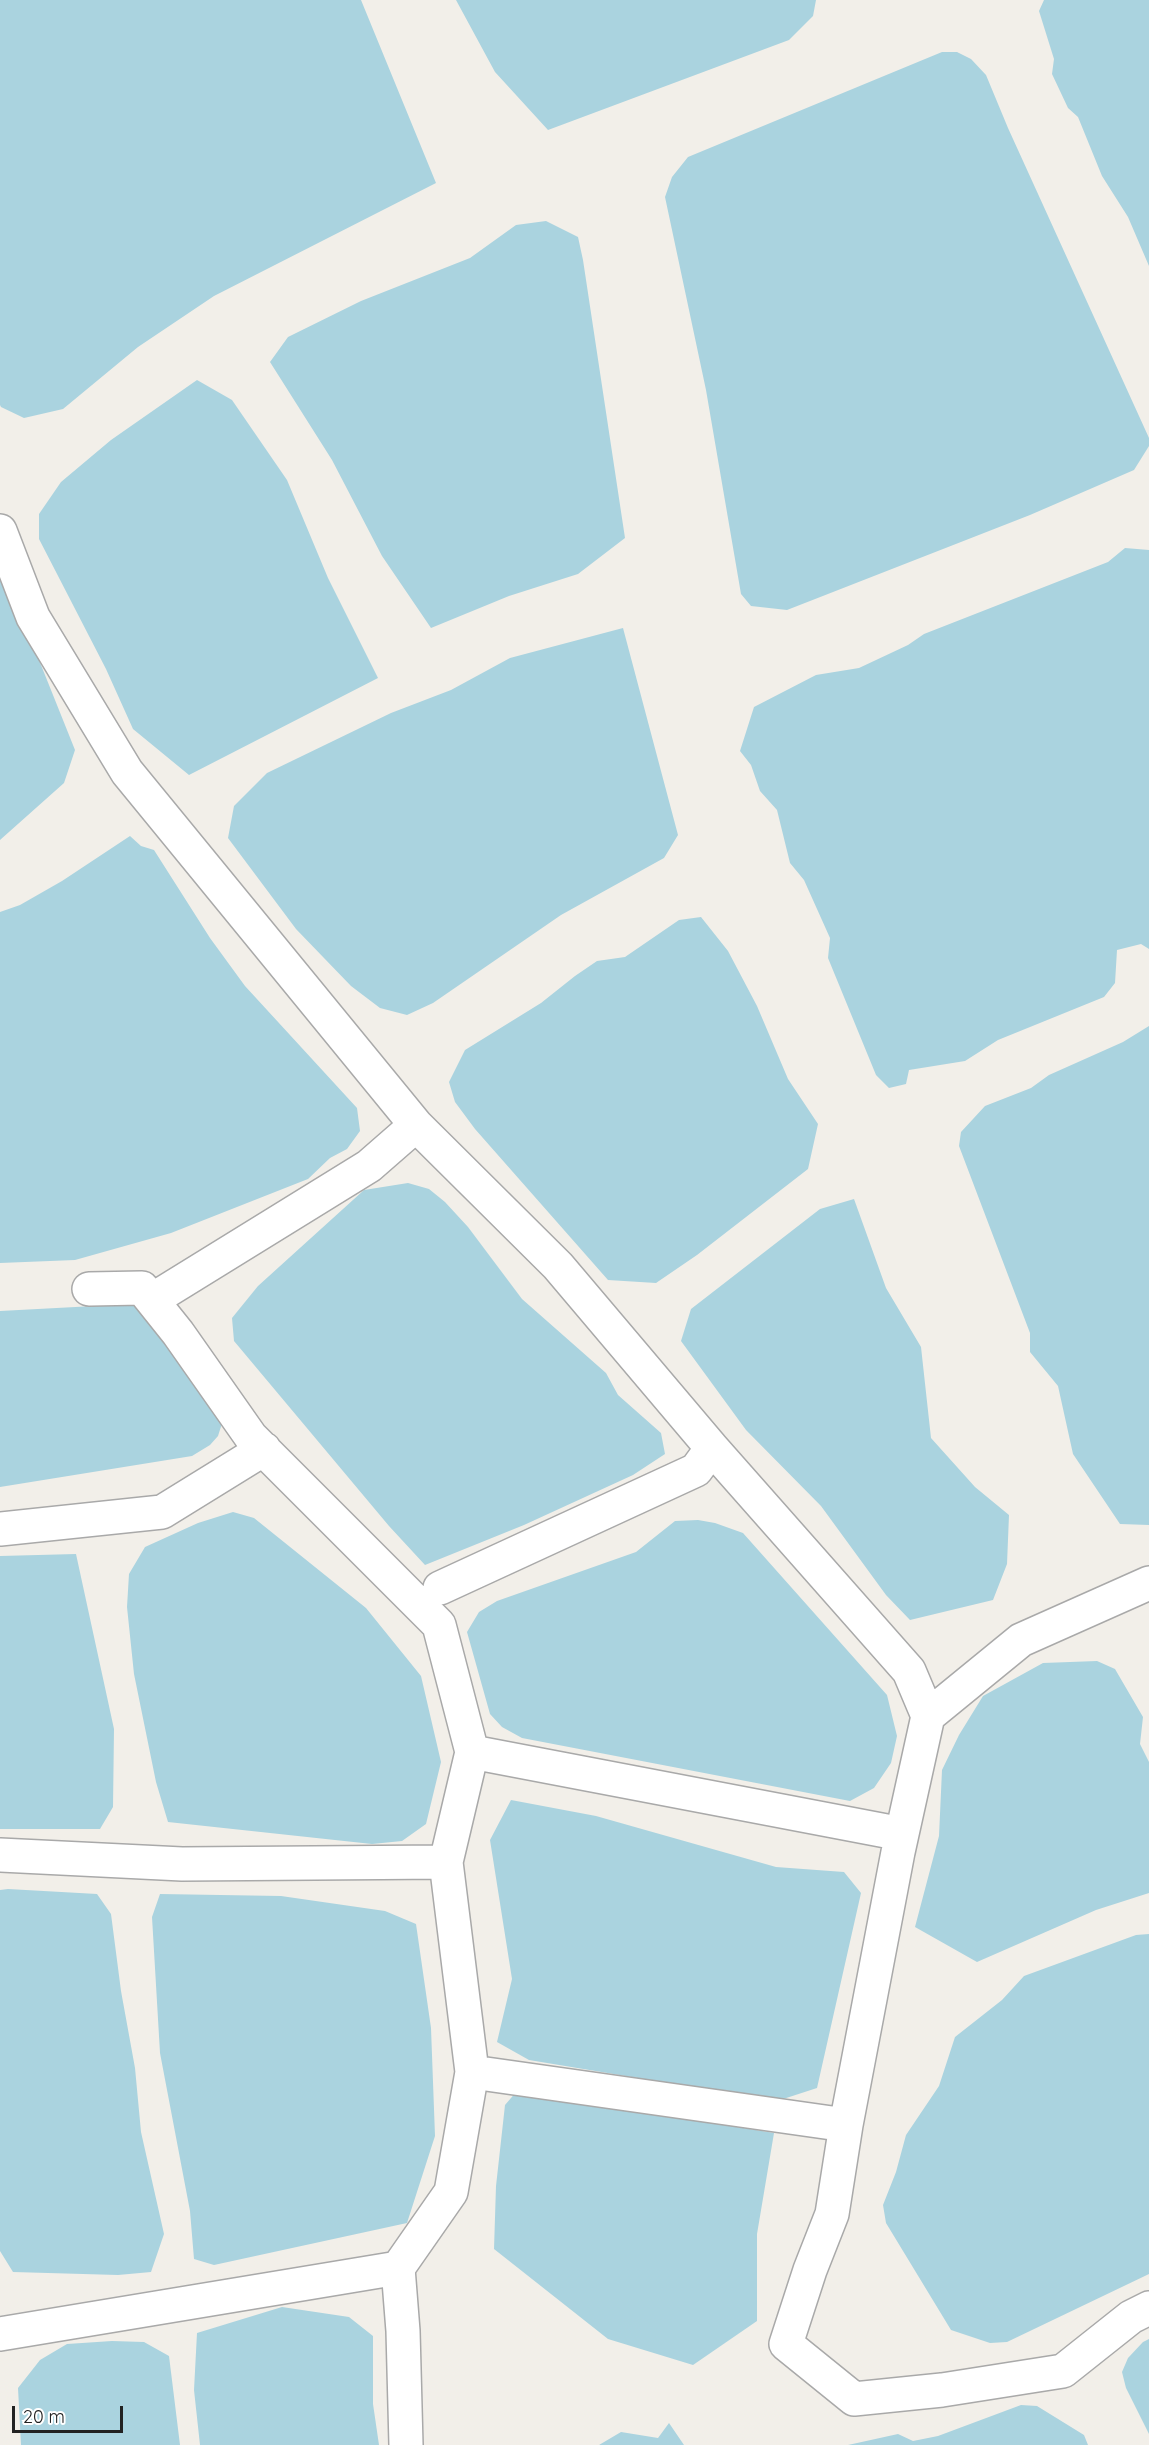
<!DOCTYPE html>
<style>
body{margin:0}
#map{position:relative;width:1149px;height:2445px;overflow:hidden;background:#f2efe9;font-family:Quicksand,sans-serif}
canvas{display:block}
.scale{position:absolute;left:12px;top:2406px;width:111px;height:27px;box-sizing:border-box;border:3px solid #222;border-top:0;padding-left:8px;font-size:18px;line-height:21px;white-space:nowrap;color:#222;-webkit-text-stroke:4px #fff;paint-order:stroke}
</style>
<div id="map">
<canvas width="1149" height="2445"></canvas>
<div class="scale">20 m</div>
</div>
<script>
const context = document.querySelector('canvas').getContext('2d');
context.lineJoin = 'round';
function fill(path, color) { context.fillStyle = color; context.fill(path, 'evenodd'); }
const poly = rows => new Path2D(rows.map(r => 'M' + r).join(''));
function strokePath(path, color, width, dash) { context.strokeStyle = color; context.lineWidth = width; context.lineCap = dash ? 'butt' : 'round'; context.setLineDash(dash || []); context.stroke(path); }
fill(poly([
 [0,0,361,0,436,183,214,296,138,347,63,409,24,418,1,407,0,405],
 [456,0,816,0,813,16,789,40,548,130,495,72],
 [1044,0,1149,0,1149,266,1128,217,1102,176,1078,117,1068,108,1052,74,1054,59,1039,11],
 [942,52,957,52,971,59,986,75,1008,128,1149,438,1149,446,1134,470,1030,515,787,610,751,606,741,594,706,390,665,197,672,177,688,157],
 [546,221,578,237,583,260,625,538,578,574,509,596,431,628,382,556,332,460,270,362,288,337,361,301,470,258,516,225],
 [197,380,232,400,287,480,328,578,378,678,189,775,133,729,106,669,39,539,39,514,61,482,111,440],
 [1125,548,1149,550,1149,949,1141,944,1117,950,1115,983,1104,997,998,1040,965,1061,909,1070,906,1084,889,1088,876,1075,828,958,830,938,804,880,790,863,777,810,760,791,751,765,740,751,754,707,816,675,859,668,908,645,924,634,1108,562],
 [0,578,27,630,75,750,64,783,0,840],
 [623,628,678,835,664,858,561,915,433,1003,407,1015,380,1008,351,986,296,929,228,838,234,806,267,773,391,713,451,690,510,658],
 [130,836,141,846,154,850,210,938,245,986,357,1108,360,1131,347,1149,330,1158,308,1179,171,1233,75,1260,0,1263,0,912,20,905,62,881],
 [701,917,728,951,757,1006,788,1079,818,1124,808,1169,697,1255,656,1283,608,1280,475,1129,455,1102,449,1082,465,1050,541,1003,575,976,597,961,625,957,679,920],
 [1149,1026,1149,1525,1120,1524,1073,1454,1058,1386,1030,1352,1030,1333,959,1146,961,1132,985,1106,1031,1088,1049,1075,1123,1042],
 [408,1183,429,1189,445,1202,468,1227,522,1299,606,1373,618,1395,661,1433,665,1454,633,1475,524,1525,425,1565,389,1526,234,1341,232,1318,258,1286,364,1190],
 [854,1199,886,1288,921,1347,931,1438,975,1487,1009,1515,1007,1564,993,1600,910,1620,886,1595,821,1506,746,1430,681,1341,691,1309,820,1209],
 [132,1304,223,1402,224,1417,218,1436,210,1445,192,1456,0,1487,0,1311],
 [233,1512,254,1518,366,1608,421,1676,441,1762,426,1824,402,1841,372,1844,168,1822,156,1782,134,1674,127,1607,129,1574,145,1547,198,1523],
 [698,1520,715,1523,743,1533,887,1695,897,1736,891,1763,874,1788,850,1801,522,1738,502,1727,490,1714,467,1632,479,1612,497,1601,636,1552,675,1521],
 [76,1554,114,1729,113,1807,100,1829,0,1829,0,1556],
 [1097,1661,1115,1669,1143,1717,1140,1744,1149,1762,1149,1893,1096,1910,977,1962,915,1927,939,1836,942,1770,959,1735,983,1696,1043,1663],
 [511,1800,596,1816,776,1867,844,1872,861,1893,817,2088,777,2101,529,2060,497,2042,512,1979,490,1840],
 [8,1889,97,1894,111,1914,121,1991,135,2068,141,2132,164,2234,151,2272,118,2275,13,2272,0,2251,0,1890],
 [160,1894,281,1896,385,1911,416,1924,431,2028,435,2136,407,2223,214,2265,194,2259,190,2211,160,2053,152,1917],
 [1149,1934,1149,2274,1007,2342,990,2343,951,2330,886,2223,883,2205,896,2172,906,2135,939,2086,955,2037,1002,2000,1024,1976,1136,1935],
 [517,2091,774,2133,757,2234,757,2321,693,2365,608,2339,494,2249,496,2186,505,2105],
 [282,2307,349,2317,373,2336,373,2404,379,2445,200,2445,194,2390,197,2333],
 [1149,2339,1149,2434,1126,2388,1122,2372,1128,2358,1143,2342],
 [112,2341,144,2342,169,2356,180,2445,21,2445,18,2388,40,2360,67,2344],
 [1021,2405,1037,2406,1084,2435,1088,2445,848,2445,898,2434,913,2441,938,2436],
 [669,2423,684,2445,599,2445,621,2432,658,2438]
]), '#aad3df');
const minor = poly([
 [0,531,33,617,127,772,416,1125,558,1266,712,1448,909,1671,928,1716,898,1852,846,2125,832,2214,810,2270,786,2344,854,2399,942,2390,1063,2371,1131,2317,1149,2308],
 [89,1289,142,1288,178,1333,251,1437,439,1625,472,1752,446,1862,472,2072,451,2192,398,2268,403,2331,406,2445],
 [152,1300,369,1166,416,1125],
 [0,1529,162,1512,264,1449],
 [440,1588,696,1470,712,1448],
 [928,1716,1021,1640,1149,1583],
 [472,1752,902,1834],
 [0,1855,182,1864,446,1862],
 [472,2072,846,2125],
 [0,2334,398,2268]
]);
strokePath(minor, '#a9a9a9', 36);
strokePath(minor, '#fff', 33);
</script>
